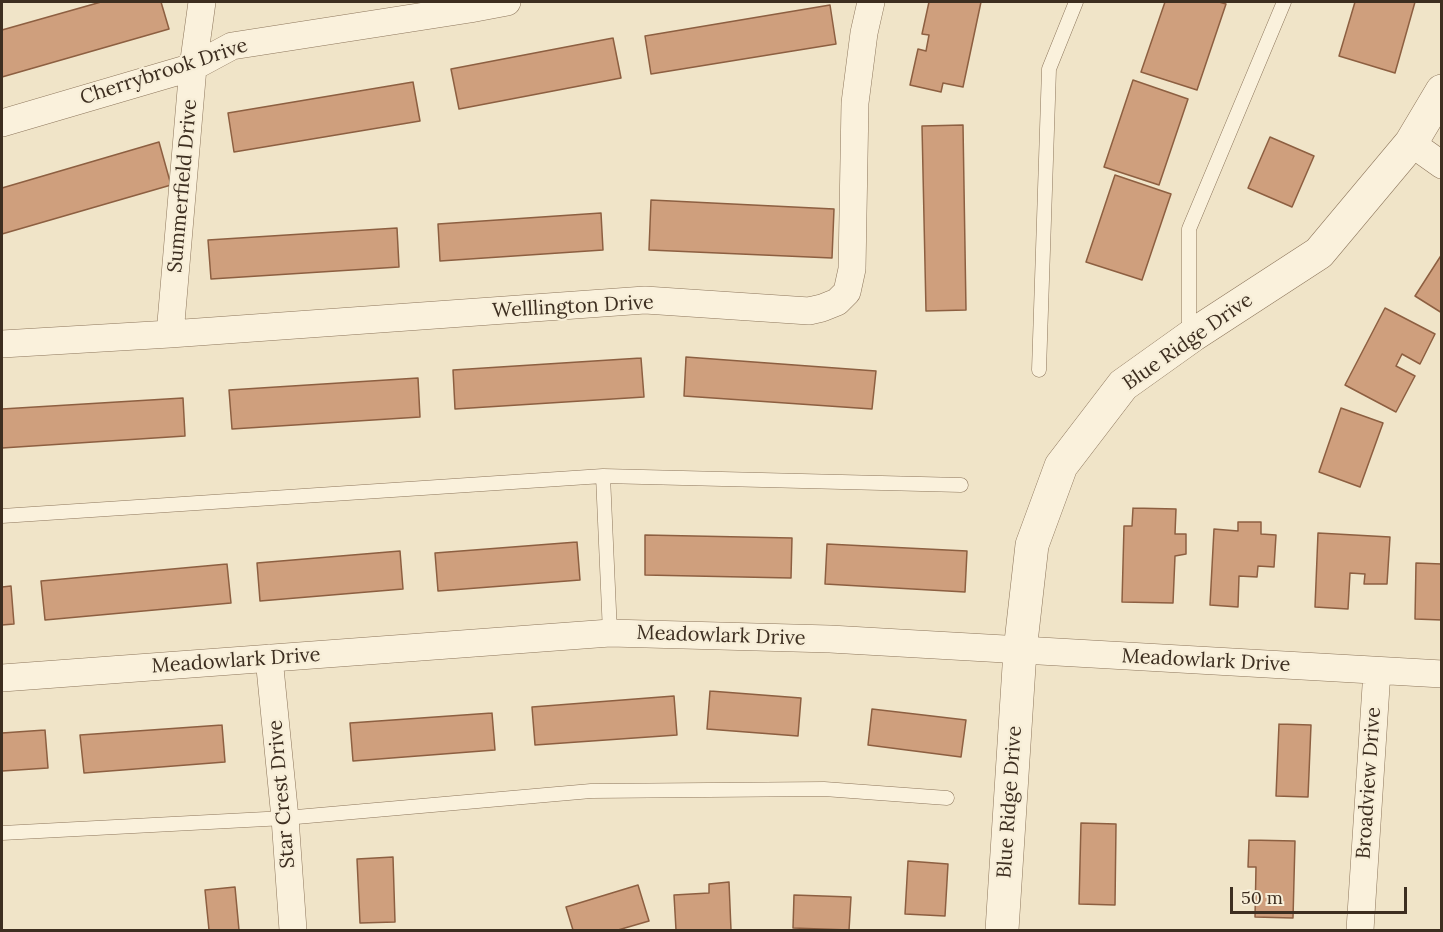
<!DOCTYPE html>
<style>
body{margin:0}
#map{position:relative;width:1443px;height:932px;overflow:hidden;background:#f0e4c8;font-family:Lora,serif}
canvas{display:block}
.frame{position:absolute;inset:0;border:3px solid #3d2e20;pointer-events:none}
.scale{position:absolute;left:1230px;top:887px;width:177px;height:27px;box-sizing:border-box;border:3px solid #3d2e20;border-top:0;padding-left:8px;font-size:18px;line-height:21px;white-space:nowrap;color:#3d2e20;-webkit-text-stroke:4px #f7eed8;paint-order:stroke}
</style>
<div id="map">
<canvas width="1443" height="932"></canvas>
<div class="frame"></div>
<div class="scale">50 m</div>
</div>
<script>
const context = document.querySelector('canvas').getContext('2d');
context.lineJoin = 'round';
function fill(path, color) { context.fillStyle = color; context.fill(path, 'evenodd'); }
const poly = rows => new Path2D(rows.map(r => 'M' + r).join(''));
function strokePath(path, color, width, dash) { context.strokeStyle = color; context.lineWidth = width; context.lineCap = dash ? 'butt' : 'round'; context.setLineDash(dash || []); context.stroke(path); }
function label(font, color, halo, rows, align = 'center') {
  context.font = font + ' Lora,serif'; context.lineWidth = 4.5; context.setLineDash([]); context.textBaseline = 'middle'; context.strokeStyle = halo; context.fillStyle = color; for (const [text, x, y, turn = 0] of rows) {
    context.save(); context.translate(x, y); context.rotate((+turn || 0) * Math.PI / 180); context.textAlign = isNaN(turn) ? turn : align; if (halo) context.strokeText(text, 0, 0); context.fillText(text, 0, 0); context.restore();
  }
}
const building = poly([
 [101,2,161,2,169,29,2,77,2,30,101,2],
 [929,2,981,2,963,87,943,83,941,92,910,85,918,49,926,51,929,35,922,34,929,2],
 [1165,2,1219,2,1226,4,1197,90,1141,72,1165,2],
 [1355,2,1415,2,1395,73,1339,56,1355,2],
 [830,5,836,44,651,74,645,36,830,5],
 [613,38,621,78,459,109,451,69,613,38],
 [1133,80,1188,99,1159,185,1104,167,1133,80],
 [413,82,420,121,234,152,228,113,413,82],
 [963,125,966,310,926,311,922,126,963,125],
 [1270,137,1314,156,1292,207,1248,188,1270,137],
 [159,142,171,185,2,234,2,188,159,142],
 [1115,175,1171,194,1142,280,1086,262,1115,175],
 [651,200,834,209,832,258,649,250,651,200],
 [601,213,603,250,440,261,438,224,601,213],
 [397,228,399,267,211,279,208,240,397,228],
 [1442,254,1442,313,1415,296,1442,254],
 [1385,308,1435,334,1420,364,1402,354,1396,366,1415,376,1396,412,1345,385,1385,308],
 [686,357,876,371,872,409,684,396,686,357],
 [641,358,644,397,455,409,453,370,641,358],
 [418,378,420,417,232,429,229,390,418,378],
 [183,398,185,436,2,448,2,409,183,398],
 [1341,408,1383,423,1360,487,1319,472,1341,408],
 [1133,508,1176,509,1175,534,1186,534,1186,554,1175,556,1173,603,1122,602,1124,526,1132,526,1133,508],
 [1238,522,1261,522,1261,534,1276,535,1274,567,1258,566,1257,577,1239,576,1238,607,1210,605,1214,529,1238,531,1238,522],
 [1318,533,1390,537,1387,584,1364,584,1365,574,1350,573,1348,609,1315,607,1318,533],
 [645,535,792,538,791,578,645,575,645,535],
 [577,542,580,580,438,591,435,553,577,542],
 [827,544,967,551,965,592,825,584,827,544],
 [400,551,403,589,260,601,257,563,400,551],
 [1416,563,1442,564,1442,620,1415,619,1416,563],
 [227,564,231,603,45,620,41,581,227,564],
 [11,586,14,624,2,625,2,587,11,586],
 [710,691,801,698,798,736,707,729,710,691],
 [674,696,677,735,535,745,532,707,674,696],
 [872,709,966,720,961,757,868,745,872,709],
 [492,713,495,750,353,761,350,723,492,713],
 [1279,724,1311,725,1308,797,1276,796,1279,724],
 [222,725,225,762,84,773,80,735,222,725],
 [45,730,48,768,2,771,2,733,45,730],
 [1081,823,1116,824,1115,905,1079,904,1081,823],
 [1249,840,1295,841,1293,918,1255,917,1256,867,1248,867,1249,840],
 [393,857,395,922,360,923,357,859,393,857],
 [908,861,948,864,945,916,905,914,908,861],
 [729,882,731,930,676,930,674,895,709,893,709,884,729,882],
 [638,885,649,921,618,930,573,930,566,907,638,885],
 [235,887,239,930,209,930,205,890,235,887],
 [794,895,851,897,849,930,793,928,794,895]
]);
fill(building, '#cf9f7d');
strokePath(building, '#8d5f41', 1.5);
const service = poly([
 [1193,335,1189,324,1189,229,1284,2],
 [1039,370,1049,69,1076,2],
 [603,476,610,633],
 [2,516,603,476,961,485],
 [2,833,285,818,591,791,824,789,947,798]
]);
const minor = poly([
 [2,123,193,67,232,46,470,9,507,2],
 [1411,143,1442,165],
 [170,334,193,67,202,2],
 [2,344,170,334,645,300,809,311,822,308,837,302,847,292,852,269,855,103,864,33,871,2],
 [269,658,285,818,293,930],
 [2,678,610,633,830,639,1442,674],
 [1360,930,1377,671]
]);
const tertiary = poly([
 [1002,930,1020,651,1032,545,1061,466,1123,385,1193,335,1319,253,1411,143,1442,91]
]);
strokePath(service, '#8d765c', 15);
strokePath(minor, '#8d765c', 28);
strokePath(tertiary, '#8d765c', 34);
strokePath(service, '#faf1dc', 14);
strokePath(minor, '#faf1dc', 27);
strokePath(tertiary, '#faf1dc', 33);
label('20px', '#3d2e20', '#f7eed8', [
 ["Cherrybrook Drive",164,72,-18],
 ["Summerfield Drive",183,186,-85],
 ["Welllington Drive",573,307,-3],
 ["Blue Ridge Drive",1188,342,-35],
 ["Meadowlark Drive",721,636,2],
 ["Meadowlark Drive",236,661,-4],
 ["Meadowlark Drive",1206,661,3],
 ["Broadview Drive",1369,783,-86],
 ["Star Crest Drive",282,794,-95],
 ["Blue Ridge Drive",1010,802,-86]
]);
</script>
